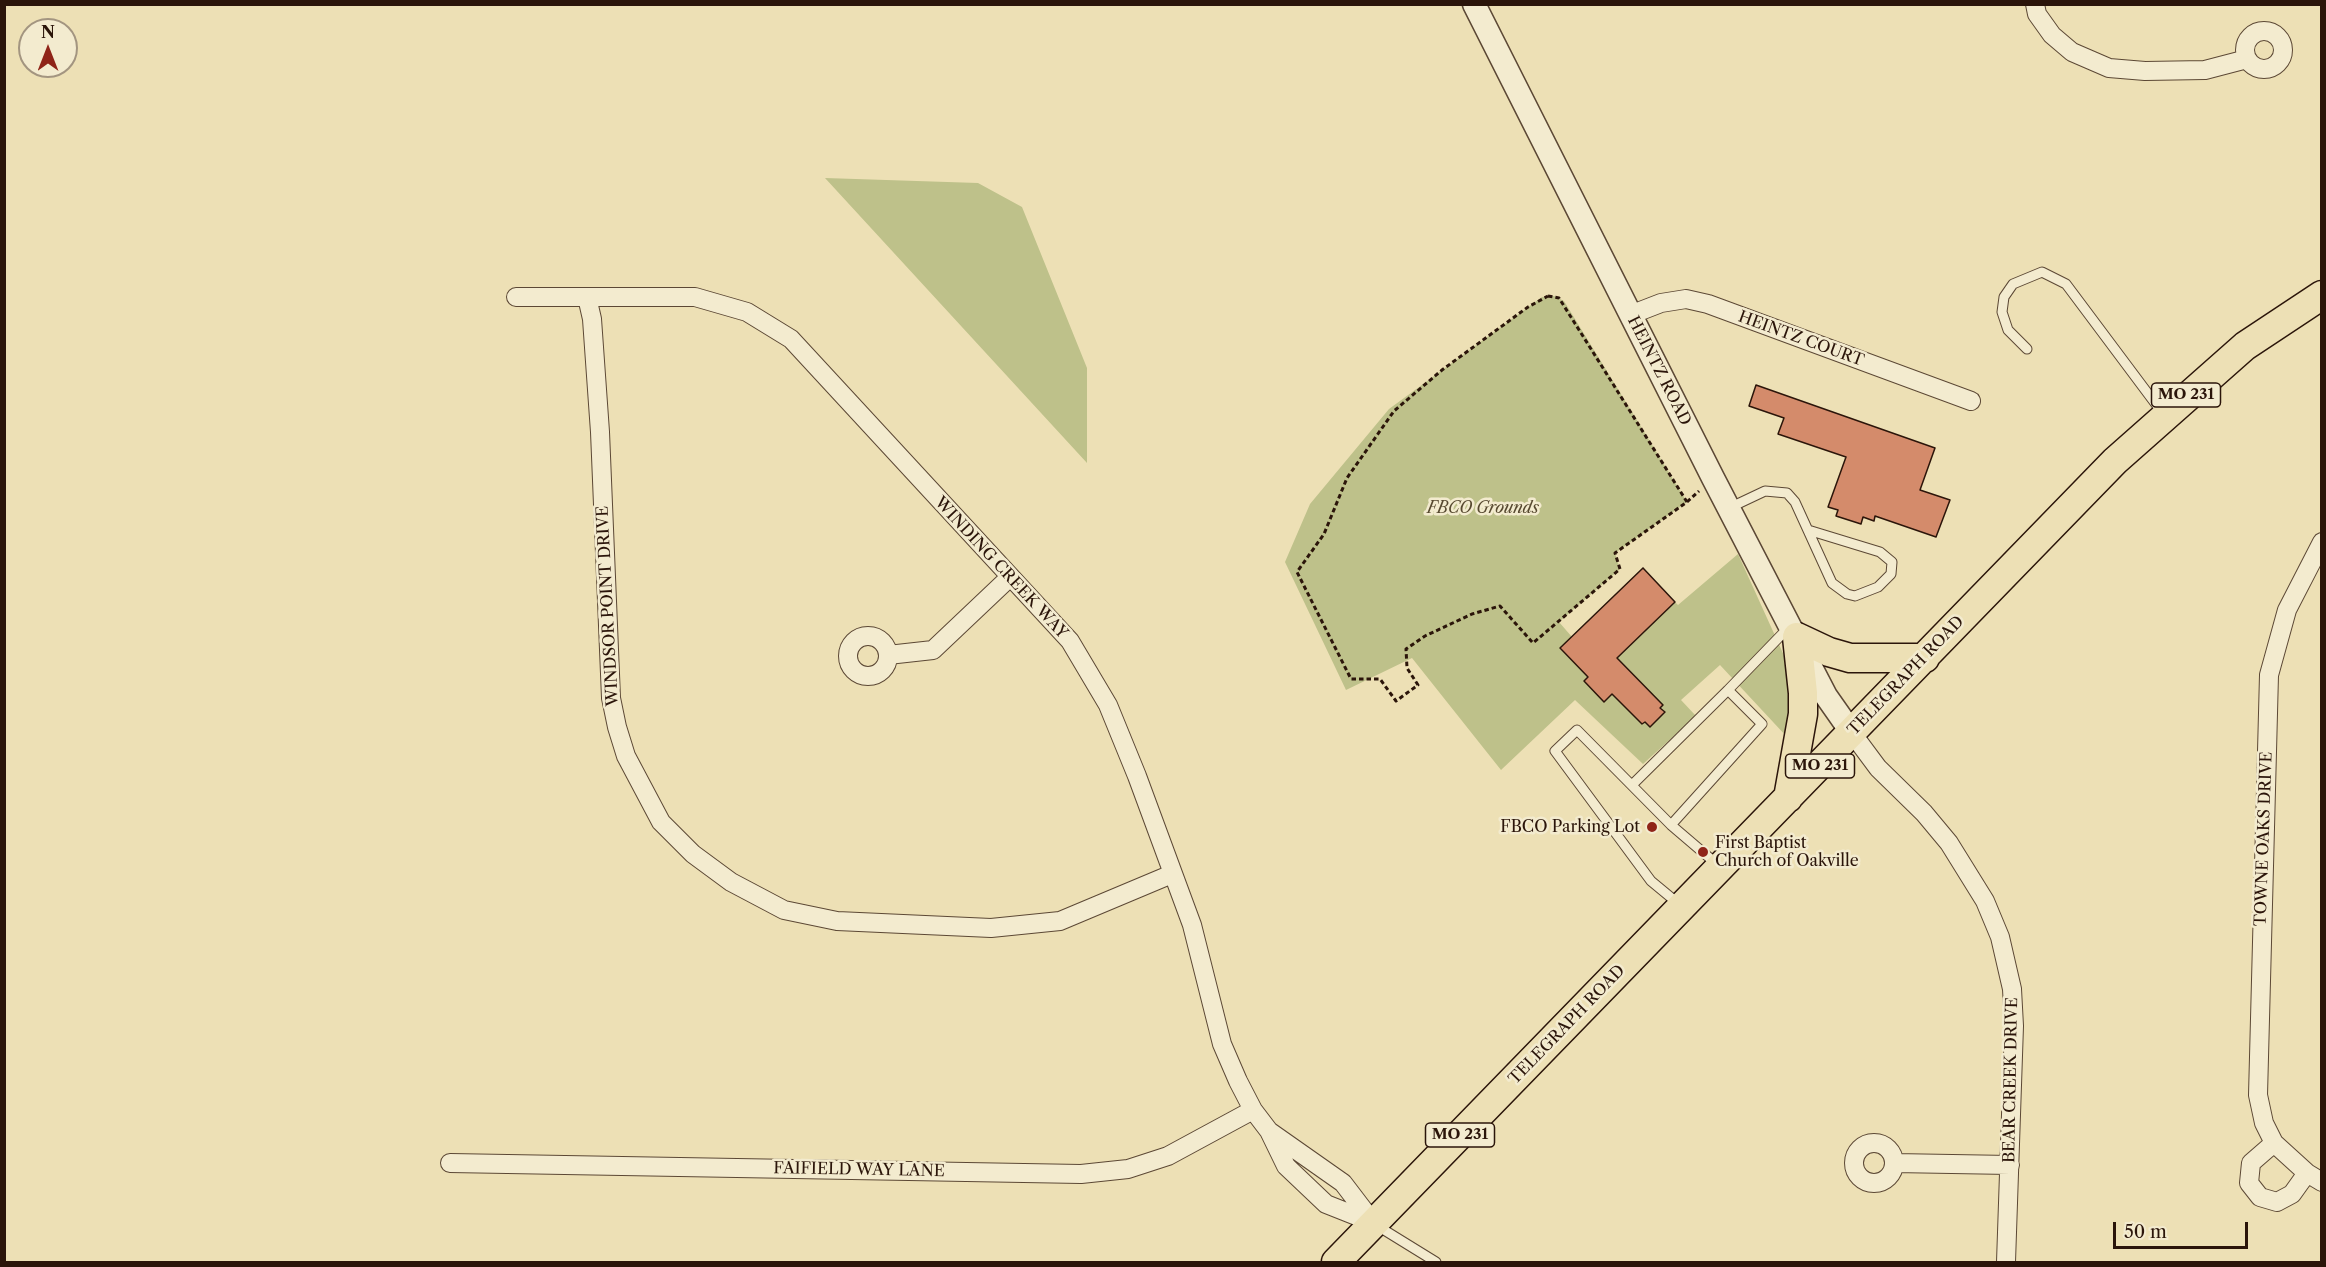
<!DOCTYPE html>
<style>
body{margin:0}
#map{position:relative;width:2326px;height:1267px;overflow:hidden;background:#ede0b5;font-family:"Libre Caslon Text",serif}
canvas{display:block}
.frame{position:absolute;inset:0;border:6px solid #2b150a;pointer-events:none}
.north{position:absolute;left:18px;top:18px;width:60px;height:60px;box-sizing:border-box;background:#f3ebcf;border:2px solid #a39580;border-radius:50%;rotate:0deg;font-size:16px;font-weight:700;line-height:24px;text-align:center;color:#2b150a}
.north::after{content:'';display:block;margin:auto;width:21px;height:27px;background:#8f2418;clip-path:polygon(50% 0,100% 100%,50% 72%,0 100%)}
.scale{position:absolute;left:2113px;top:1222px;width:135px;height:27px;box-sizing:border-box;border:3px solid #2b150a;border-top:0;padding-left:8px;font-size:18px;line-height:21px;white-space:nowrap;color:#2b150a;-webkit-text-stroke:4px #f3ebcf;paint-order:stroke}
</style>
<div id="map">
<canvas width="2326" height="1267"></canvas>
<div class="frame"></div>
<div class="north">N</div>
<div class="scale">50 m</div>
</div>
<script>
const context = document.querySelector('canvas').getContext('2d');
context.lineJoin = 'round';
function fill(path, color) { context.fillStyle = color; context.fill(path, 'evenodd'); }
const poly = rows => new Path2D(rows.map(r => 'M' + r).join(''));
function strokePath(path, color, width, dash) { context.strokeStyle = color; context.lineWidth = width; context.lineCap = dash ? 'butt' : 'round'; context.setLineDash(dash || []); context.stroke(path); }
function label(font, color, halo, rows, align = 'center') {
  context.font = font + ' "Libre Caslon Text",serif'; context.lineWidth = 5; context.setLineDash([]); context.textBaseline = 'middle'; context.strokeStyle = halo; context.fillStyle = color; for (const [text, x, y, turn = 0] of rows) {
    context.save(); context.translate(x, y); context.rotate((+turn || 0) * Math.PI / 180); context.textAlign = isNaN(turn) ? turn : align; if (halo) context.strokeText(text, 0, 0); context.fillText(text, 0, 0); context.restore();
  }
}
fill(poly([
 [825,178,978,183,1022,207,1087,368,1087,463],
 [1554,296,1564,301,1687,502,1615,553,1620,569,1559,622,1572,637,1560,649,1588,677,1584,681,1604,701,1612,694,1642,724,1645,722,1650,726,1665,713,1660,708,1663,705,1617,658,1675,602,1678,605,1738,554,1791,671,1794,713,1787,737,1720,665,1681,700,1696,716,1643,764,1575,700,1501,770,1412,658,1346,690,1285,562,1310,504,1389,409,1542,297]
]), '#bec18a');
const building = poly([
 [1756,385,1935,448,1920,490,1950,500,1936,537,1875,516,1874,521,1863,517,1861,524,1836,516,1838,510,1828,507,1846,457,1778,434,1784,418,1749,406,1756,385],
 [1643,568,1675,602,1617,658,1663,705,1660,708,1665,712,1650,727,1645,722,1642,724,1612,694,1604,702,1584,681,1588,677,1560,648,1643,568]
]);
fill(building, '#d48b6b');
strokePath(building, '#2b150a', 1.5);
const service = poly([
 [2027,349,2008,330,2002,312,2004,297,2013,284,2042,272,2066,284,2164,415],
 [1729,508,1765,491,1787,493,1795,502,1832,583,1847,594,1855,596,1878,587,1891,574,1892,562,1880,552,1808,530],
 [1728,690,1790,626],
 [1632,785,1728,690,1762,724,1671,825],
 [1680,905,1651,881,1555,751,1577,730,1671,825,1719,866],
 [1376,1225,1436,1262]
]);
const minor = poly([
 [2035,4,2037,14,2052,35,2072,52,2109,68,2145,71,2205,70,2247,59],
 '2245 50a19 19 0 1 1 38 0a19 19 0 1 1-38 0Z',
 [516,297,695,297,747,312,791,339,1070,641,1108,705,1137,776,1192,925,1222,1044,1238,1081,1253,1110,1269,1131,1286,1166,1326,1204,1374,1223],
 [587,297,592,319,600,432,611,698,617,727,626,756,661,822,693,854,731,882,784,910,837,921,991,928,1060,921,1172,874],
 [1630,315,1661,303,1686,299,1708,304,1971,401],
 [2322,542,2287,610,2269,675,2258,1095,2264,1123,2274,1143,2307,1173,2322,1182],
 '848 656a20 20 0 1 1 40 0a20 20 0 1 1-40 0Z',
 [888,655,933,650,1009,578],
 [1852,733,1878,768,1924,813,1949,843,1985,901,2000,937,2012,989,2014,1026,2006,1262],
 [1269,1131,1343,1183,1372,1221],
 '1854 1163a20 20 0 1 1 40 0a20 20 0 1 1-40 0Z',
 [2274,1143,2251,1163,2249,1183,2260,1197,2277,1202,2292,1194,2307,1173],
 [450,1163,1081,1174,1128,1169,1168,1156,1253,1110],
 [1894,1163,2010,1165]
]);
const tertiary = poly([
 [1474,4,1713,478,1826,696,1852,733]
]);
const primary = poly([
 [1797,637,1829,652,1850,658,1925,658],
 [1788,798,1803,714,1803,693,1797,637],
 [1336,1262,2115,461,2245,346,2322,295]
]);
strokePath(service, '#5c4835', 11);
strokePath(minor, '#5c4835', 20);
strokePath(tertiary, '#5c4835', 25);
strokePath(primary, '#2b150a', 31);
strokePath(poly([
 [1548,296,1559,298,1687,502,1615,553,1620,569,1533,643,1500,606,1472,614,1425,636,1406,649,1407,668,1418,685,1396,701,1380,679,1351,679,1297,572,1324,534,1347,478,1394,411,1442,370,1528,307,1548,296],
 [1687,502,1699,491]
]), '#2b150a', 3, [4.5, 3]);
strokePath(service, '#f3ebcf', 9);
strokePath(minor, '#f3ebcf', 18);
strokePath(tertiary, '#f3ebcf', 22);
strokePath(primary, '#ede0b5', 28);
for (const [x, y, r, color] of [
 [1652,827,6,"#8f2418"],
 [1703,852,6,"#8f2418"]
]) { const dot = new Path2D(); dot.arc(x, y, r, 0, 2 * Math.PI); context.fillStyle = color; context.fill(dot); strokePath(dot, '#f3ebcf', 2); }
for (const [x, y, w] of [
 [2186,395,69],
 [1820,766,69],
 [1460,1135,69]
]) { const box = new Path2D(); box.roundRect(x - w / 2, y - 12, w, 24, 4.5); context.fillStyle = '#f3ebcf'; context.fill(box); strokePath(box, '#2b150a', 1.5); }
label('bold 15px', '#2b150a', null, [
 ["MO 231",2186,395],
 ["MO 231",1820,766],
 ["MO 231",1460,1135]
]);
label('16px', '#2b150a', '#f3ebcf', [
 ["HEINTZ COURT",1801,339,20],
 ["HEINTZ ROAD",1659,371,63],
 ["WINDING CREEK WAY",1001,568,47],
 ["WINDSOR POINT DRIVE",608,606,-93],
 ["TELEGRAPH ROAD",1906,676,-46],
 ["TOWNE OAKS DRIVE",2264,839,-88],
 ["TELEGRAPH ROAD",1567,1025,-46],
 ["BEAR CREEK DRIVE",2011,1080,-89],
 ["FAIFIELD WAY LANE",859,1170,1]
]);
label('italic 16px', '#574930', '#f3ebcf', [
 ["FBCO Grounds",1483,508]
]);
label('16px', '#2b150a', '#f3ebcf', [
 ["FBCO Parking Lot",1640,827],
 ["First Baptist",1715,843,"left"],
 ["Church of Oakville",1715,861,"left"]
], 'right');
</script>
